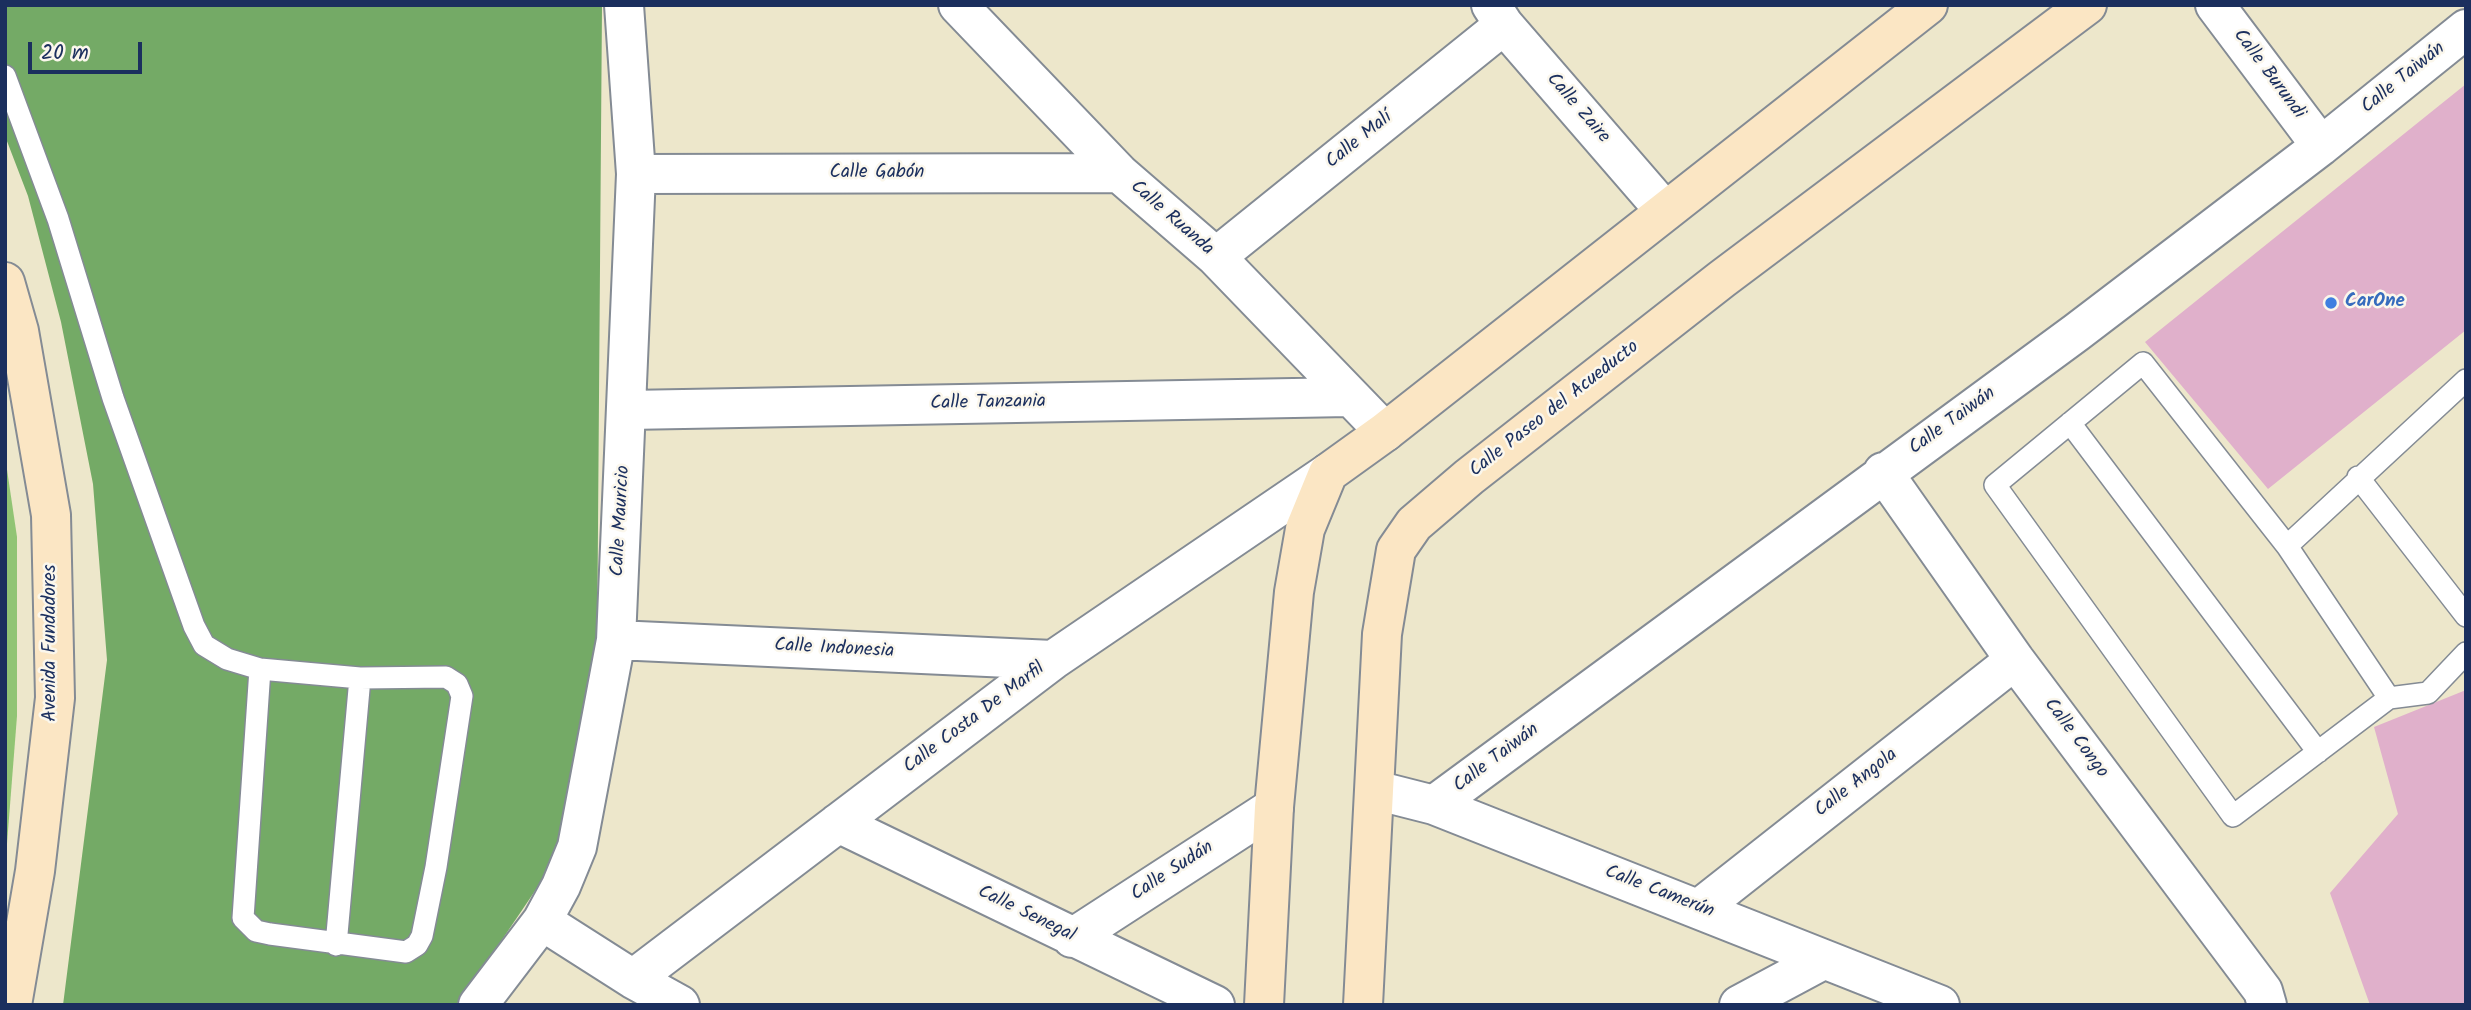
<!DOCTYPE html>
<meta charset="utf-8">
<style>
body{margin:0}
#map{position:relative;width:2471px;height:1010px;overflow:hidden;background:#ede7cb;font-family:Kalam,sans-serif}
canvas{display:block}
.frame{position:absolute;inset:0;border:7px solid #1b2f5e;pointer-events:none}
.scale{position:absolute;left:28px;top:42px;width:114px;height:32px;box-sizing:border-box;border:4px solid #1b2f5e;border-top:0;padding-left:9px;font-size:21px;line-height:24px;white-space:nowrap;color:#1b2f5e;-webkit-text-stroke:5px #fbf7ec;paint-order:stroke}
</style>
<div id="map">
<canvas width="2471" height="1010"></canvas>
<div class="frame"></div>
<div class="scale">20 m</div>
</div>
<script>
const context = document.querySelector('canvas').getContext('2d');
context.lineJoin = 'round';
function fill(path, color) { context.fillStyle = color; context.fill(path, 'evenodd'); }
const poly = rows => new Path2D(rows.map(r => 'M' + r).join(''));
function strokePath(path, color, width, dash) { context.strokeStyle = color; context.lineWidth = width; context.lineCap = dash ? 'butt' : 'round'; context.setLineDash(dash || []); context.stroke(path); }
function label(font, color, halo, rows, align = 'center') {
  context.font = font + ' Kalam,sans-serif'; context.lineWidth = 5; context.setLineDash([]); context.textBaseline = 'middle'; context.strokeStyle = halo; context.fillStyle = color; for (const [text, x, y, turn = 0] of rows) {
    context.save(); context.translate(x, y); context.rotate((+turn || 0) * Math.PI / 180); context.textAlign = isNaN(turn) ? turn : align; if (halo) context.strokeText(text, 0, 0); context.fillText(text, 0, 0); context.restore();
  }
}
fill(poly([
 [5,456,17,537,17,716,5,869]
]), '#91c474');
fill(poly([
 [5,5,602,5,597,657,572,836,458,1005,63,1005,107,660,93,484,61,322,28,196,5,136]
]), '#74aa66');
fill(poly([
 [2466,84,2466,330,2268,489,2145,342],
 [2466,690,2466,1005,2370,1005,2330,893,2398,814,2374,727]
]), '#e0b0cb');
const lane = poly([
 [5,76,58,219,113,398,194,626,204,645,227,659,260,669,360,678,446,677,457,684,462,696,436,867,422,936,417,945,406,952,270,934,256,931,243,918,260,669],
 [2070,423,2318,752],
 [2358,477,2466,616],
 [2287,546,2389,698,2233,816,1995,485,2143,363,2287,546,2466,380],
 [2389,698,2428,693,2466,653],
 [336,945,360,678]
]);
const street = poly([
 [958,5,1119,173,1216,257,1385,432],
 [1491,5,1504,25,1665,211],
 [2215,5,2321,146],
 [636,174,1119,173],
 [1216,257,1504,25],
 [628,410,1349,397],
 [1883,472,2015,660,2263,991,2267,1005],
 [616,640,1053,660],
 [1375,790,1434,805,1940,1005],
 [1434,805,2077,332,2321,146,2466,29],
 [838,823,1215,1005],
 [1700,908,2015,660],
 [542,921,633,979,680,1005],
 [1072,938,1274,807],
 [633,979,1053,660,1328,473],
 [478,1005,542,921,561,886,577,847,616,640,636,174,624,5],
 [1739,1005,1823,960]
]);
const secondary = poly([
 [5,282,19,331,51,515,55,698,35,871,12,1005],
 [1264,1005,1274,807,1294,592,1305,529,1328,473,1385,432,1928,5],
 [1363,1005,1382,634,1396,550,1414,524,1469,477,1722,279,2087,5]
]);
strokePath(lane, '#848b94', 24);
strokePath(street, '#848b94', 42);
strokePath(secondary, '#848b94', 42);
strokePath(lane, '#fff', 21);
strokePath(street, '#fff', 38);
strokePath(secondary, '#fbe6c4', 38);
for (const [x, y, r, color] of [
 [2331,303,7,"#3f7fe0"]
]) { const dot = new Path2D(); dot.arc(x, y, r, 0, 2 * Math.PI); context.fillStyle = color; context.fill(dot); strokePath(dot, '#fbf7ec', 2.5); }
label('19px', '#1b2f5e', '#fbf7ec', [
 ["Calle Burundi",2268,75,53],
 ["Calle Taiwán",2404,79,-39],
 ["Calle Zaire",1577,109,49],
 ["Calle Malí",1360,141,-39],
 ["Calle Gabón",877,174],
 ["Calle Ruanda",1171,219,41],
 ["Calle Tanzania",988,404,-1],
 ["Calle Paseo del Acueducto",1555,410,-38],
 ["Calle Taiwán",1953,422,-36],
 ["Calle Mauricio",622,521,-87],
 ["Avenida Fundadores",52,643,-90],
 ["Calle Indonesia",834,650,3],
 ["Calle Costa De Marfil",975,719,-37],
 ["Calle Congo",2075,739,53],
 ["Calle Taiwán",1497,759,-37],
 ["Calle Angola",1857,784,-38],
 ["Calle Sudán",1173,872,-33],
 ["Calle Camerún",1659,893,21],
 ["Calle Senegal",1026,915,26]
]);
label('bold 19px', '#366cbe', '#fbf7ec', [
 ["CarOne",2345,303]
], 'left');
</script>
